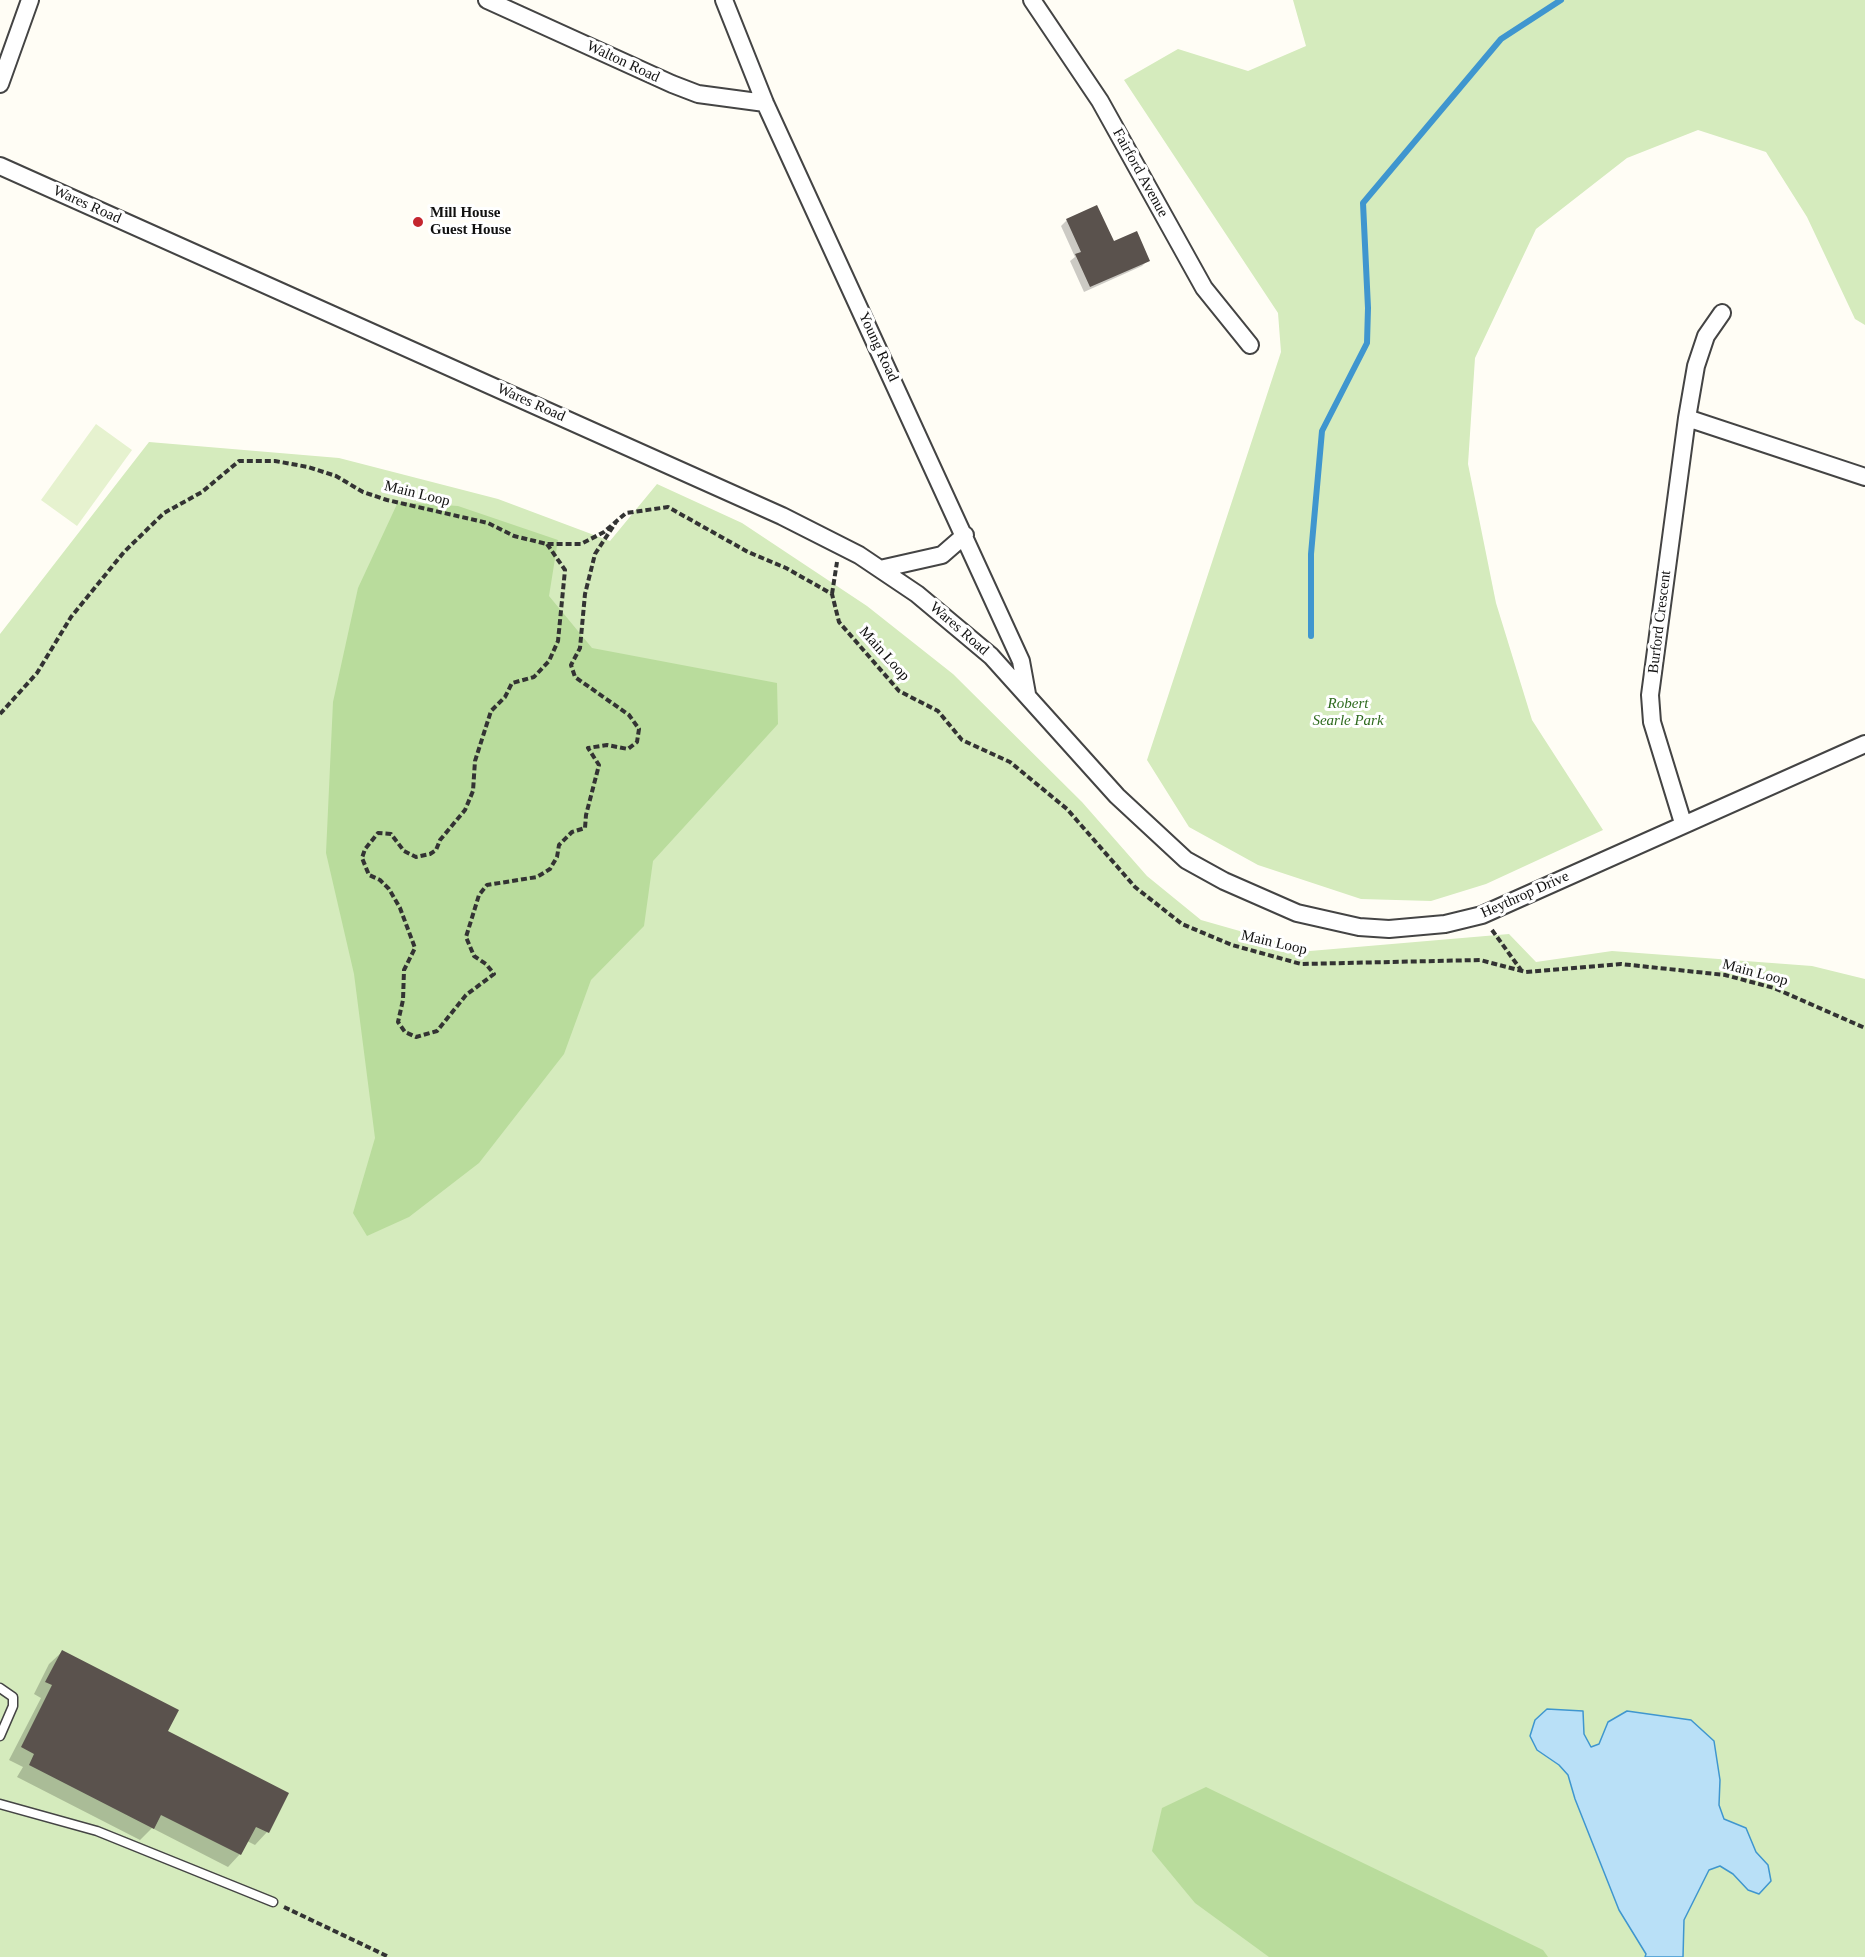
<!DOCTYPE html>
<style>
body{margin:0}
canvas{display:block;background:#fffdf5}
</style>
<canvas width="1865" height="1957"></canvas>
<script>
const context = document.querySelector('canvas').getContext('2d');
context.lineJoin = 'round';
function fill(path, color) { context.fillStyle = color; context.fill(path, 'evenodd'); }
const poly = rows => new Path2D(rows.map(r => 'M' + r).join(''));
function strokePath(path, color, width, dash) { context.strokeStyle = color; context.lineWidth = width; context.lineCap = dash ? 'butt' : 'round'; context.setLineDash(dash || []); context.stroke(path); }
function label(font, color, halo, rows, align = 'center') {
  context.font = font + ' Georgia,serif'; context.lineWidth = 6; context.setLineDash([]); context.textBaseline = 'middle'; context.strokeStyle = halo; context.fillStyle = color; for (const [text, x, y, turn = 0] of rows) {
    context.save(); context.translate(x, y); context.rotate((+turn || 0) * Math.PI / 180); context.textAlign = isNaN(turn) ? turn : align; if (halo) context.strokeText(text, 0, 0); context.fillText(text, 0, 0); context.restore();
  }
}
fill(poly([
 [1293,0,1865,0,1865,325,1855,319,1807,217,1766,152,1698,130,1627,158,1536,229,1475,358,1468,464,1496,603,1532,720,1603,830,1486,884,1431,901,1361,899,1258,865,1189,827,1147,760,1281,352,1278,313,1124,80,1178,49,1248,71,1306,46],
 [149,442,339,458,498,499,610,541,657,484,742,523,867,606,953,674,1082,802,1147,876,1201,920,1310,951,1509,934,1536,962,1612,951,1812,966,1865,979,1865,1957,0,1957,0,634]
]), '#d5ebbd');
fill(poly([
 [398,502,458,506,558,540,549,596,592,648,777,683,778,724,653,861,644,926,591,980,564,1054,479,1163,409,1217,367,1236,353,1213,375,1138,354,974,326,853,333,702,358,588],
 [1206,1787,1543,1950,1548,1957,1269,1957,1195,1903,1152,1851,1162,1808]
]), '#b9dc9c');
fill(poly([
 [96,424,132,450,77,526,41,500]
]), '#e6f2cf');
const water = poly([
 [1547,1709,1583,1711,1584,1734,1591,1747,1599,1744,1608,1722,1627,1711,1691,1720,1714,1741,1720,1780,1719,1805,1724,1819,1746,1828,1756,1852,1768,1865,1771,1881,1759,1894,1748,1890,1733,1874,1720,1866,1709,1870,1684,1920,1683,1957,1645,1957,1646,1954,1619,1910,1575,1799,1568,1775,1559,1765,1537,1750,1530,1736,1535,1720,1547,1709]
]);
fill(water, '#b9e0f7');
strokePath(water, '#3f96cf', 1.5);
fill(poly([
 [1067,220,1113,243,1148,260,1142,266,1084,292,1070,261,1075,257,1061,226],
 [62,1652,166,1732,267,1832,255,1845,247,1841,240,1854,228,1867,152,1828,140,1840,17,1777,23,1767,9,1760,41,1698,34,1694,49,1664]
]), '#0003');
strokePath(poly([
 [1311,636,1311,554,1322,431,1367,343,1368,308,1363,203,1501,39,1561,0]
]), '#3f96cf', 6);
fill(poly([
 [1097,205,1114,241,1137,231,1150,261,1090,287,1075,254,1081,252,1066,219],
 [62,1650,179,1710,168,1731,289,1793,269,1833,256,1827,241,1855,161,1815,154,1829,29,1765,34,1754,21,1747,52,1685,45,1682]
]), '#5a524d');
const service = poly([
 [0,1688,13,1697,13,1706,0,1736],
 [0,1804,97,1831,273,1902]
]);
const minor = poly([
 [487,0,672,84,698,94,765,103],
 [724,0,765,103,1021,661,1027,694],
 [1032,0,1100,101,1204,288,1250,345],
 [0,84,30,0],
 [0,166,782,516,859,555,917,594,991,656,1117,796,1186,860,1224,881,1297,913,1359,927,1389,929,1445,924,1482,915,1865,744],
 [1687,418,1696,366,1706,336,1722,313],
 [880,569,942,555,965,535],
 [1683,823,1652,722,1650,695,1687,418,1865,477]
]);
strokePath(service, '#444', 11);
strokePath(minor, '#444', 20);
strokePath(poly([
 [547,544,565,570,558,641,549,661,534,677,512,683,505,697,491,711,475,761,473,791,465,810,440,840,436,850,430,854,416,857,404,851,391,834,378,833,365,849,362,858,369,875,380,880,389,889,400,908,415,948,404,970,403,1000,398,1022,405,1032,416,1037,437,1031,466,995,494,974,486,964,474,956,466,937,479,895,487,885,537,877,550,869,557,857,559,845,572,832,585,828,586,815,599,765,588,748,607,745,628,749,637,742,639,729,629,715,575,677,571,665,580,648,585,594,595,554,616,522],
 [832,594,837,562],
 [0,714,37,673,71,617,124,552,164,513,202,492,239,461,275,461,308,467,336,476,363,492,387,500,488,523,514,536,547,544,581,544,604,532,626,513,668,507,748,552,786,568,832,594,839,622,899,691,938,711,962,740,1010,762,1067,809,1135,887,1182,924,1232,945,1301,964,1480,960,1526,972,1621,964,1725,975,1774,988,1865,1028],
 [1492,930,1521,970],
 [284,1907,389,1957]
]), '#333', 4, [6, 3]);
strokePath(service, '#fff', 8);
strokePath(minor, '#fff', 16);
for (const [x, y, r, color] of [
 [418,222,6,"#c4262e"]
]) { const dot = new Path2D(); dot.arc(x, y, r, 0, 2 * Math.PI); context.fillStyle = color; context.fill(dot); strokePath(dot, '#fff', 2); }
label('15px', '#111', '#fff', [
 ["Walton Road",623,62,25],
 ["Fairford Avenue",1140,173,61],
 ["Wares Road",87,205,24],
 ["Young Road",878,347,65],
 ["Wares Road",531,403,24],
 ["Main Loop",417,494,14],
 ["Burford Crescent",1660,622,-83],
 ["Wares Road",959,629,41],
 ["Main Loop",884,654,48],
 ["Heythrop Drive",1525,895,-24],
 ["Main Loop",1274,943,13],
 ["Main Loop",1755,973,15]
]);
label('bold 15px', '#111', '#fff', [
 ["Mill House",430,213],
 ["Guest House",430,230]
], 'left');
label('italic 15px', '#2f6b1f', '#fff', [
 ["Robert",1348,704],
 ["Searle Park",1348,721]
]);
</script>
